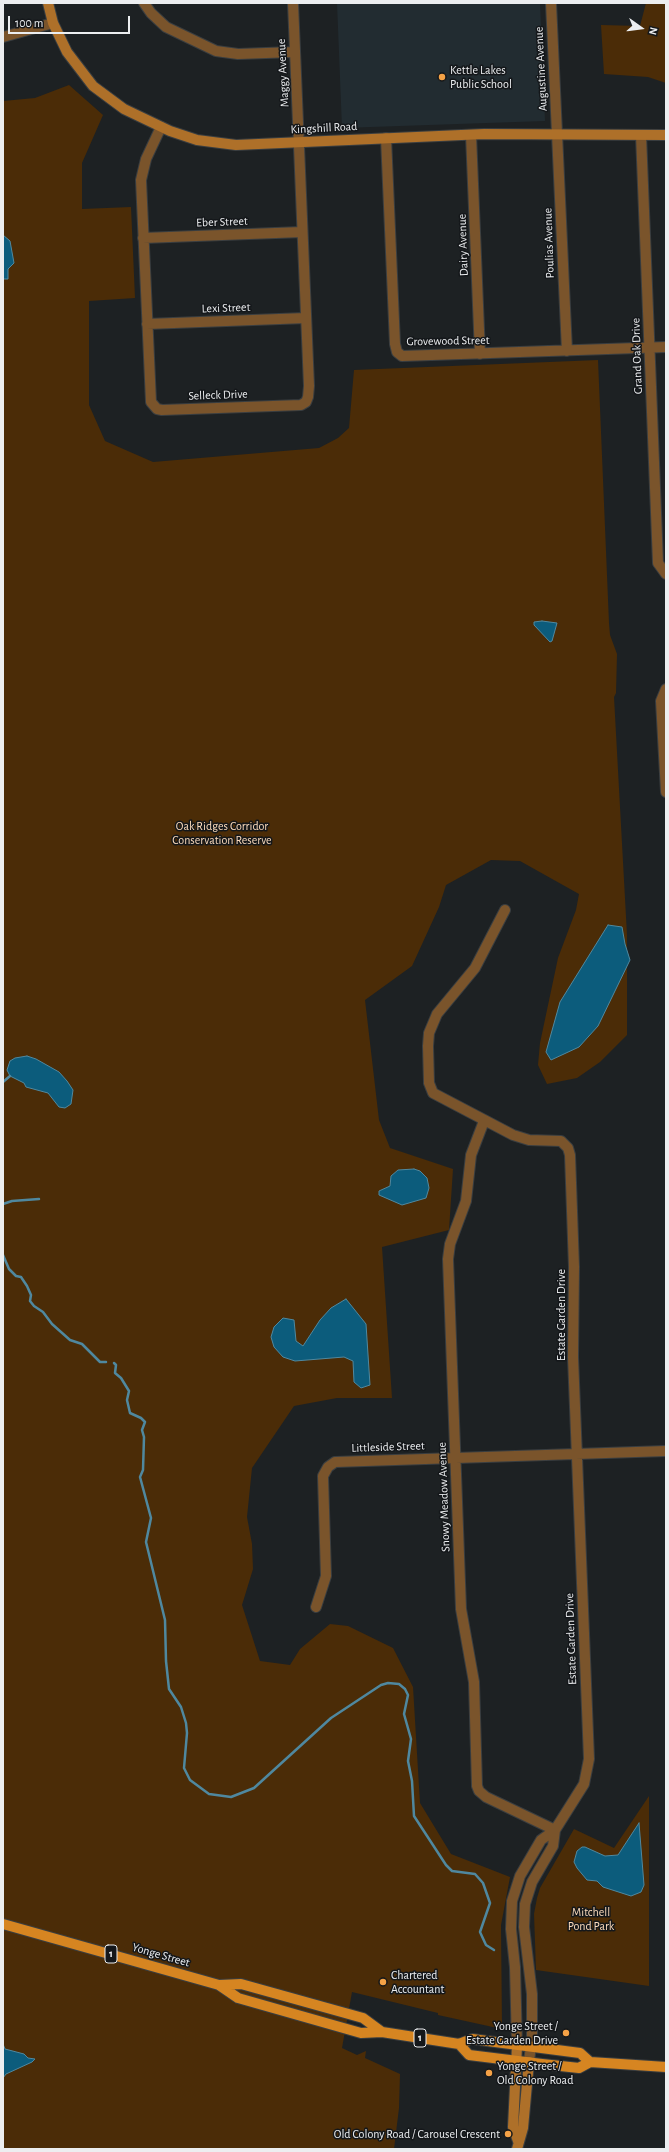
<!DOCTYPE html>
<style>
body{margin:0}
#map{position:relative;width:669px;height:2152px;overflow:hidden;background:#1d2123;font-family:"Alegreya Sans",sans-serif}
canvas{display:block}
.frame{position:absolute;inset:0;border:4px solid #eceef0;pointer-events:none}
.north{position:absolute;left:621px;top:8px;width:40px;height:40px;-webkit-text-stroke:3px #14171a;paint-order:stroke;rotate:104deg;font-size:11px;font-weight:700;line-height:16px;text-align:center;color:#eceef0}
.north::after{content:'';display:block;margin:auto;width:14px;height:18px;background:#eceef0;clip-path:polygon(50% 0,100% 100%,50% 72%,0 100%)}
.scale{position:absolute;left:8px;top:16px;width:122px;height:18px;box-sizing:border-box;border:2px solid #eceef0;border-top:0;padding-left:5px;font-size:12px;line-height:14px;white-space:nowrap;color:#eceef0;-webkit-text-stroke:3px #14171a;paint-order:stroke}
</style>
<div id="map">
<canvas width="669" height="2152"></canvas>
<div class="frame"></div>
<div class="north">N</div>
<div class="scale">100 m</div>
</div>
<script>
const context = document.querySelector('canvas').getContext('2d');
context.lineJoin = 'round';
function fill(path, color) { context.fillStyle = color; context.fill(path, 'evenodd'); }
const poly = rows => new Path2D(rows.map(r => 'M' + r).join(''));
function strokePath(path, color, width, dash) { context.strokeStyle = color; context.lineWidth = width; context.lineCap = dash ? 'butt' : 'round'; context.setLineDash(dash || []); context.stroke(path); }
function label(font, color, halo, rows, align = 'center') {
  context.font = font + ' "Alegreya Sans",sans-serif'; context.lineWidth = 3; context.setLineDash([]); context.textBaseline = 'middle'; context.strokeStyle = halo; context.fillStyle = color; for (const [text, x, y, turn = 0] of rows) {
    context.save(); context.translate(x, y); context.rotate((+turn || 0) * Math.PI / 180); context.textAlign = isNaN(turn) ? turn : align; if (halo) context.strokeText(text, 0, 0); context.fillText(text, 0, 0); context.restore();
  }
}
fill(poly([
 [337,3,540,3,545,121,342,128]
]), '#222c31');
fill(poly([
 [646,3,666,3,666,83,648,77,604,74,601,25,640,26],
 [69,85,103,115,82,163,82,209,131,207,135,298,89,301,89,405,105,441,153,462,319,448,338,438,349,428,354,370,598,360,609,623,610,635,617,654,616,693,614,697,627,935,627,1035,600,1062,577,1078,547,1084,538,1065,540,1043,558,958,576,910,579,894,520,861,491,860,446,885,439,907,412,966,365,1000,379,1120,390,1148,453,1169,449,1230,382,1247,392,1398,337,1398,294,1406,252,1468,247,1517,252,1544,253,1569,242,1605,260,1661,290,1665,300,1649,330,1624,348,1626,393,1648,413,1687,420,1803,451,1854,510,1877,501,1925,502,2029,438,2015,438,2013,352,1992,342,2048,357,2055,366,2051,365,2058,400,2074,399,2108,394,2149,3,2149,3,101,35,98],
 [649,1796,649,1986,536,1970,534,1914,537,1898,540,1888,574,1829,614,1848]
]), '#4b2c07');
const water = poly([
 [3,235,10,241,14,263,8,269,8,279,3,279,3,235],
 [542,621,557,623,552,641,550,642,534,625,534,622,542,621],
 [608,925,622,927,625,944,630,960,598,1026,579,1047,551,1060,546,1052,560,1002,608,925],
 [27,1056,36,1059,59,1072,67,1081,73,1090,71,1104,65,1108,59,1107,48,1093,26,1087,24,1083,10,1076,7,1070,10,1061,15,1058,27,1056],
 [414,1169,420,1171,427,1178,429,1188,426,1198,402,1205,379,1195,379,1191,390,1186,391,1176,398,1170,414,1169],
 [346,1299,366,1324,370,1385,361,1388,354,1382,353,1361,344,1357,295,1361,283,1357,274,1347,271,1337,274,1327,283,1318,294,1320,296,1341,303,1346,320,1320,331,1308,346,1299],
 [639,1823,644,1885,641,1892,631,1896,603,1887,597,1881,587,1880,577,1868,574,1862,577,1851,582,1847,585,1847,605,1856,618,1855,639,1823],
 [3,2044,5,2049,24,2054,28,2058,35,2059,32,2062,6,2074,3,2078,3,2044]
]);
fill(water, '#0c5c7c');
strokePath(water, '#4f889f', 1);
strokePath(poly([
 [3,1082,10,1076],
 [3,1204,12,1201,39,1199],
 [3,1255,9,1269,16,1276,21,1277,27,1286,31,1295,30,1301,34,1306,43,1312,52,1324,70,1340,82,1344,100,1362,106,1362],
 [114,1363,116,1365,115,1373,121,1378,129,1391,127,1400,130,1413,141,1418,145,1422,142,1430,144,1437,143,1470,140,1477,151,1518,146,1542,165,1620,166,1661,169,1689,181,1707,186,1723,187,1733,184,1768,190,1780,209,1794,231,1797,254,1788,331,1718,381,1685,388,1683,399,1684,405,1689,408,1695,404,1714,411,1739,408,1761,412,1781,414,1816,446,1865,452,1871,475,1874,483,1883,490,1903,480,1932,486,1945,494,1950]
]), '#4f889f', 2.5);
const street = poly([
 [144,3,151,13,166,27,216,51,238,54,294,52],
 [551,3,567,351],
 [3,37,53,23],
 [161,127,146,159,141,180,151,402,157,409,162,410,301,405,306,402,308,397,309,386,293,3],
 [471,135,480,354],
 [641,135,658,563,666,574],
 [386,138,395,344,397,352,402,356,666,347],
 [143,238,302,232],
 [147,324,306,318],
 [666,689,661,701,666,792],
 [505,910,475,968,437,1014,429,1033,428,1046,429,1083,433,1093,513,1135,529,1140,561,1141,568,1148,570,1155,574,1267,573,1357,589,1759,584,1784,555,1830,541,1840,520,1876,512,1901,511,1929,515,1967,517,2046],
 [484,1121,471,1155,466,1201,450,1244,448,1259,461,1609,474,1682,477,1786,479,1791,486,1797,555,1830],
 [316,1607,326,1576,323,1476,328,1467,335,1462,666,1451],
 [529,2062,532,2036,532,1994,524,1927,525,1904,532,1882,553,1846,555,1830]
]);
const secondary = poly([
 [48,3,53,23,67,52,93,86,124,109,170,131,197,140,236,145,484,134,666,135],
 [517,2046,513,2127,518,2141],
 [517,2149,523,2128,529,2062]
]);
const primary = poly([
 [3,1924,219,1985,238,1998,361,2033,382,2032,459,2044,472,2039,580,2053,590,2062],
 [219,1985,241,1984,363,2018,382,2032],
 [459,2044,469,2055,542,2064,579,2068,590,2062,666,2067]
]);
strokePath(street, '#3a3e40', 12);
strokePath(secondary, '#3a3e40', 12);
strokePath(primary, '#3a3e40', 12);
strokePath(street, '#7a542b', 10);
strokePath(secondary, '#ae7029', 10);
strokePath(primary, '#d68521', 10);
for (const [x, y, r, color] of [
 [442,77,4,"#f5a246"],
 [383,1982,4,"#f5a246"],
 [566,2033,4,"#f5a246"],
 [489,2073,4,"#f5a246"],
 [508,2134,4,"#f5a246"]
]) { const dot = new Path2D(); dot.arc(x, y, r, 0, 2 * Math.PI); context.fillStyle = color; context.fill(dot); strokePath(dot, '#14171a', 1.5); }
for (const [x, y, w] of [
 [111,1954,12],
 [420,2038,12]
]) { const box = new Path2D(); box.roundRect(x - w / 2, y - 9, w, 18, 3); context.fillStyle = '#14171a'; context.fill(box); strokePath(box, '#eceef0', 1); }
label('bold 11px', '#eceef0', null, [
 ["1",111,1954],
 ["1",420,2038]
]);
label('12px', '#eceef0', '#14171a', [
 ["Augustine Avenue",541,69,-93],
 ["Maggy Avenue",283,73,-93],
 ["Kingshill Road",324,128,-3],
 ["Eber Street",222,222,-2],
 ["Poulias Avenue",549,243,-92],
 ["Dairy Avenue",463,245,-92],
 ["Lexi Street",226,308,-2],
 ["Grovewood Street",448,341,-1],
 ["Grand Oak Drive",637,356,-92],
 ["Selleck Drive",218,395,-2],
 ["Estate Garden Drive",561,1315,-90],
 ["Littleside Street",388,1447,-2],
 ["Snowy Meadow Avenue",444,1497,-92],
 ["Estate Garden Drive",571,1639,-92],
 ["Yonge Street",161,1955,16]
]);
label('12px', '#eceef0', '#14171a', [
 ["Kettle Lakes",450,70],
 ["Public School",450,84],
 ["Chartered",391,1975],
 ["Accountant",391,1989],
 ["Yonge Street /",558,2026,"right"],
 ["Estate Garden Drive",558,2040,"right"],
 ["Yonge Street /",497,2066],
 ["Old Colony Road",497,2080],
 ["Old Colony Road / Carousel Crescent",500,2134,"right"]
], 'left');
label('12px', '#fddcbd', '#14171a', [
 ["Oak Ridges Corridor",222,826],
 ["Conservation Reserve",222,840],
 ["Mitchell",591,1912],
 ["Pond Park",591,1926]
]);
</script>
